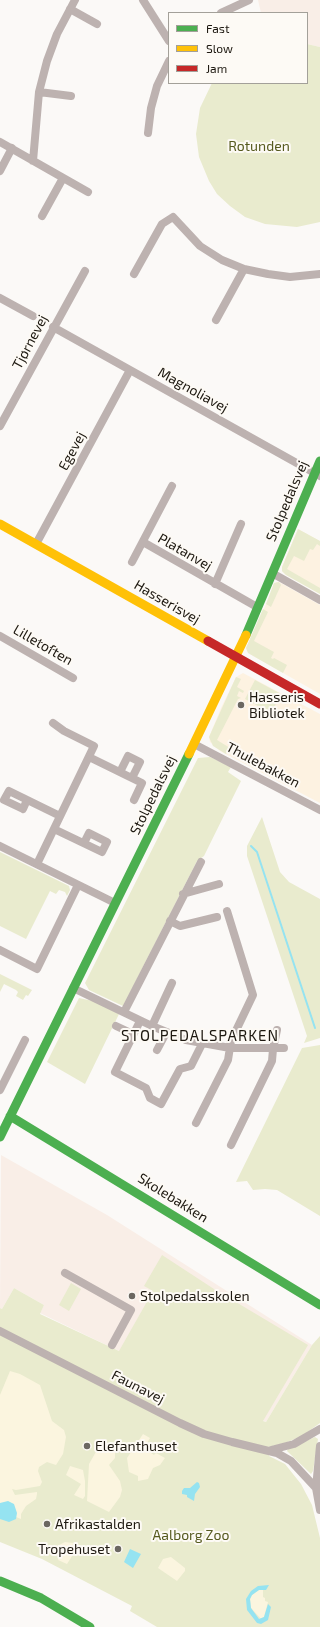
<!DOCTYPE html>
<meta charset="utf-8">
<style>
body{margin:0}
#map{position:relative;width:320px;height:1627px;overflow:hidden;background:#fbf9f7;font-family:"Exo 2",sans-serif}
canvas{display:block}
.legend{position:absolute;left:168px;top:12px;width:140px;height:72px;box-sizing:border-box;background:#fdfaf5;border:1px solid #a3a099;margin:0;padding:5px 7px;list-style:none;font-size:12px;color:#1d1810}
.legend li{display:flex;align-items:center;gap:8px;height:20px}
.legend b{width:20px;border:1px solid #a3a099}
</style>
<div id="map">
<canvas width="320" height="1627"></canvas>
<ul class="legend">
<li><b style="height:5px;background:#4caf50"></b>Fast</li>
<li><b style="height:5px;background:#ffc107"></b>Slow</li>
<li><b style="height:5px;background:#c62828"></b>Jam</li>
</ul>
</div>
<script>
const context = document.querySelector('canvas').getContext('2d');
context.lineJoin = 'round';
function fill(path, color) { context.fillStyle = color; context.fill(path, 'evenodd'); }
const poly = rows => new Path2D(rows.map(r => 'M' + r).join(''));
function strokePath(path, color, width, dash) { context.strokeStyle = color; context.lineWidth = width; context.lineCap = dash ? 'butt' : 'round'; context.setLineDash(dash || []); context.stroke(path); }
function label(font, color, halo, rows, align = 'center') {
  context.font = font + ' "Exo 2",sans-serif'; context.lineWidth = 4; context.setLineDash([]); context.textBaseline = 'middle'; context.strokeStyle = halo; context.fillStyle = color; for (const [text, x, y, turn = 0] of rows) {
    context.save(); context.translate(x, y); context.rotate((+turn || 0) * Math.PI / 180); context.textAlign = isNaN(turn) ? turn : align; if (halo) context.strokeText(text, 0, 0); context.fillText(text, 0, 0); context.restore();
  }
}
fill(poly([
 [298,529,320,541,320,594,286,575,282,571,282,567],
 [276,582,279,582,320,605,320,694,248,653,246,648],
 [243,673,320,714,320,803,220,751,210,742,209,737,221,708,236,677]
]), '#fdf2e1');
fill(poly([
 [258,0,320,0,320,47,307,44,307,13,261,13],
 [1,1155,107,1215,312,1345,266,1422,40,1313,44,1305,14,1288,2,1309,0,1308]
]), '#f9eee7');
fill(poly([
 [307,44,320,47,320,222,297,227,265,224,245,217,230,206,217,194,209,181,199,157,196,134,200,108,212,83,307,83],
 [298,529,320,541,320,546,317,544,313,550,310,549,304,561,294,556,287,569,320,588,320,594,286,575,282,571,282,567],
 [279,582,281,585,271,607,266,604,274,583],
 [263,609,268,612,254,641,274,652,271,658,273,659,274,658,287,665,283,673,248,653,246,648],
 [236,677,241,679,237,687,244,691,243,693,239,691,237,696,241,698,238,699,217,740,230,748,226,754,213,746,209,737],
 [255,680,281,694,271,713,245,699],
 [210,757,231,767,228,772,241,781,204,856,197,861,123,1006,89,990,85,983,198,758],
 [262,817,280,872,289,882,320,899,320,1038,304,1043,307,1036,247,856,247,846],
 [0,852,69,886,70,890,67,896,65,892,59,890,56,894,50,891,26,939,0,926],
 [0,974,32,990,28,996,26,995,23,1000,16,996,18,992,16,990,4,984,0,992],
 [79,998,93,1001,119,1014,85,1084,47,1062],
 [320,1045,320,1216,277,1190,265,1189,253,1190,247,1181,236,1182,302,1048],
 [162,1255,214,1289,308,1345,263,1421,266,1422,312,1345,320,1336,320,1423,302,1436,285,1443,268,1447,269,1456,285,1464,301,1484,312,1505,320,1538,320,1627,157,1627,130,1611,132,1606,42,1559,0,1542,0,1308,2,1309,14,1288,44,1305,40,1314,119,1351,153,1291,144,1286],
 [71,1283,81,1289,69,1311,59,1305],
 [315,1437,318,1439,313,1471,311,1474,287,1451,288,1449]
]), '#e9ebce');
fill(poly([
 [10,1371,20,1374,40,1385,52,1421,64,1430,66,1437,63,1454,56,1465,47,1462,39,1467,38,1471,42,1482,40,1486,16,1490,12,1489,15,1495,37,1492,37,1494,36,1499,26,1506,21,1514,21,1519,16,1517,9,1508,0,1512,0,1395],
 [143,1434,150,1438,144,1448,154,1455,156,1453,165,1458,160,1465,153,1468,148,1479,138,1481,138,1476,129,1472,127,1458],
 [101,1443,110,1443,115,1449,115,1458,109,1465,120,1481,122,1490,120,1497,109,1512,87,1501,89,1464],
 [70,1466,83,1470,85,1481,85,1496,83,1499,74,1495,81,1484,66,1475],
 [65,1542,73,1543,72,1547,76,1550,67,1564,58,1560,63,1549,57,1546],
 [171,1557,185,1568,185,1571,177,1581,158,1568,163,1559],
 [259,1590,263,1590,263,1597,265,1598,265,1601,268,1602,264,1617,261,1619,251,1608,250,1599,252,1595]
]), '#fbf5df');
fill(poly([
 [197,1482,199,1483,200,1487,195,1494,194,1501,187,1497,187,1495,182,1494,182,1491,184,1488,190,1488],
 [8,1501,14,1504,17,1513,16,1519,9,1522,0,1519,0,1503],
 [130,1549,141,1554,133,1568,124,1562],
 [269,1585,266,1590,259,1590,252,1595,250,1599,251,1608,259,1619,264,1617,268,1604,271,1607,268,1620,261,1624,257,1623,247,1610,246,1599,251,1591,258,1586]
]), '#95e3f1');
strokePath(poly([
 [251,846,257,852,315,1028]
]), '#95e3f1', 2);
strokePath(poly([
 [143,0,169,41],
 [70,9,97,24],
 [221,13,249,0],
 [39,92,71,96],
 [148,133,151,108,157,86,169,61],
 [0,142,88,192],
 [33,161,39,92,47,61,57,34,75,0],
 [0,171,12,148],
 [42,216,63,178],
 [134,274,162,224,173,217,200,246,222,260,244,269,268,274,290,277,320,274],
 [0,298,33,316],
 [216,320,244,269],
 [53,327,320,476],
 [0,426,85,271],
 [143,542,257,607],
 [36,544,130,370],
 [132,562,172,486],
 [272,573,320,600],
 [215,584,241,524],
 [0,636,73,678],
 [194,744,320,810],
 [89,757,142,783,134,800],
 [120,772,128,756,140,762,132,778],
 [27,800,23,809,4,800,9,791,60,816],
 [54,829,102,852,107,842,89,833,84,843],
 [0,846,115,903],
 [37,864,94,746,64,731,53,723],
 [183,894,219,884],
 [170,921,180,926,217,917],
 [0,950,37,969,78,885],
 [73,988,152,1026,186,1040,230,1048,284,1048],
 [124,1012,201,862],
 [140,1021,115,1072,146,1088,150,1098,161,1104,180,1069,191,1066,202,1044],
 [116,1026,133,1034],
 [152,1026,172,983],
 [157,1050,166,1033],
 [0,1090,25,1040],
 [196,1123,228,1060,231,1041,253,995,227,911],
 [231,1145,272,1061,273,1049,277,1030],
 [65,1273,131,1310,112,1345],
 [0,1331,180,1423,204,1434,232,1442,277,1453,291,1461,316,1488],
 [320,1446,316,1488,320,1510],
 [271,1450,294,1444,320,1429]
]), '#bdb2b0', 8);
strokePath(poly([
 [246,635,320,461],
 [10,1116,320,1305],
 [0,1137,189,754],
 [0,1581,41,1598,90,1627]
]), '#4caf50', 9);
strokePath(poly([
 [0,524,208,641],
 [189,754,246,635]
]), '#ffc107', 9);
strokePath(poly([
 [208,641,320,704]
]), '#c62828', 9);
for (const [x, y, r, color] of [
 [241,705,4,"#6b6761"],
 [132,1296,4,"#6b6761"],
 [87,1446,4,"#6b6761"],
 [47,1524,4,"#6b6761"],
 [118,1549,4,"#6b6761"]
]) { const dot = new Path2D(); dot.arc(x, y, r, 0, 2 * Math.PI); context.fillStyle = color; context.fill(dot); strokePath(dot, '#fdfaf5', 1.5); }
label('14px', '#565a1e', '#fdfaf5', [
 ["Rotunden",259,146],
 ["Aalborg Zoo",191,1535]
]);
label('14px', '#1d1810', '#fdfaf5', [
 ["Tjørnevej",30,342,-62],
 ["Magnoliavej",193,390,29],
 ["Egevej",72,451,-62],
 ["Stolpedalsvej",287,501,-67],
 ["Platanvej",185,552,30],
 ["Hasserisvej",167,602,30],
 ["Lilletoften",43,645,30],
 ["Thulebakken",263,765,28],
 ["Stolpedalsvej",153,795,-64],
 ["Skolebakken",173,1198,32],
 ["Faunavej",138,1387,27]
]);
label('14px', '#1d1810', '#fdfaf5', [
 ["Hasseris",249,697],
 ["Bibliotek",249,713],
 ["Stolpedalsskolen",140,1296],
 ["Elefanthuset",95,1446],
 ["Afrikastalden",55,1524],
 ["Tropehuset",110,1549,"right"]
], 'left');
context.letterSpacing = '1px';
label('15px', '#1d1810', '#fdfaf5', [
 ["STOLPEDALSPARKEN",200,1036]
]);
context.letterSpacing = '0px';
</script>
